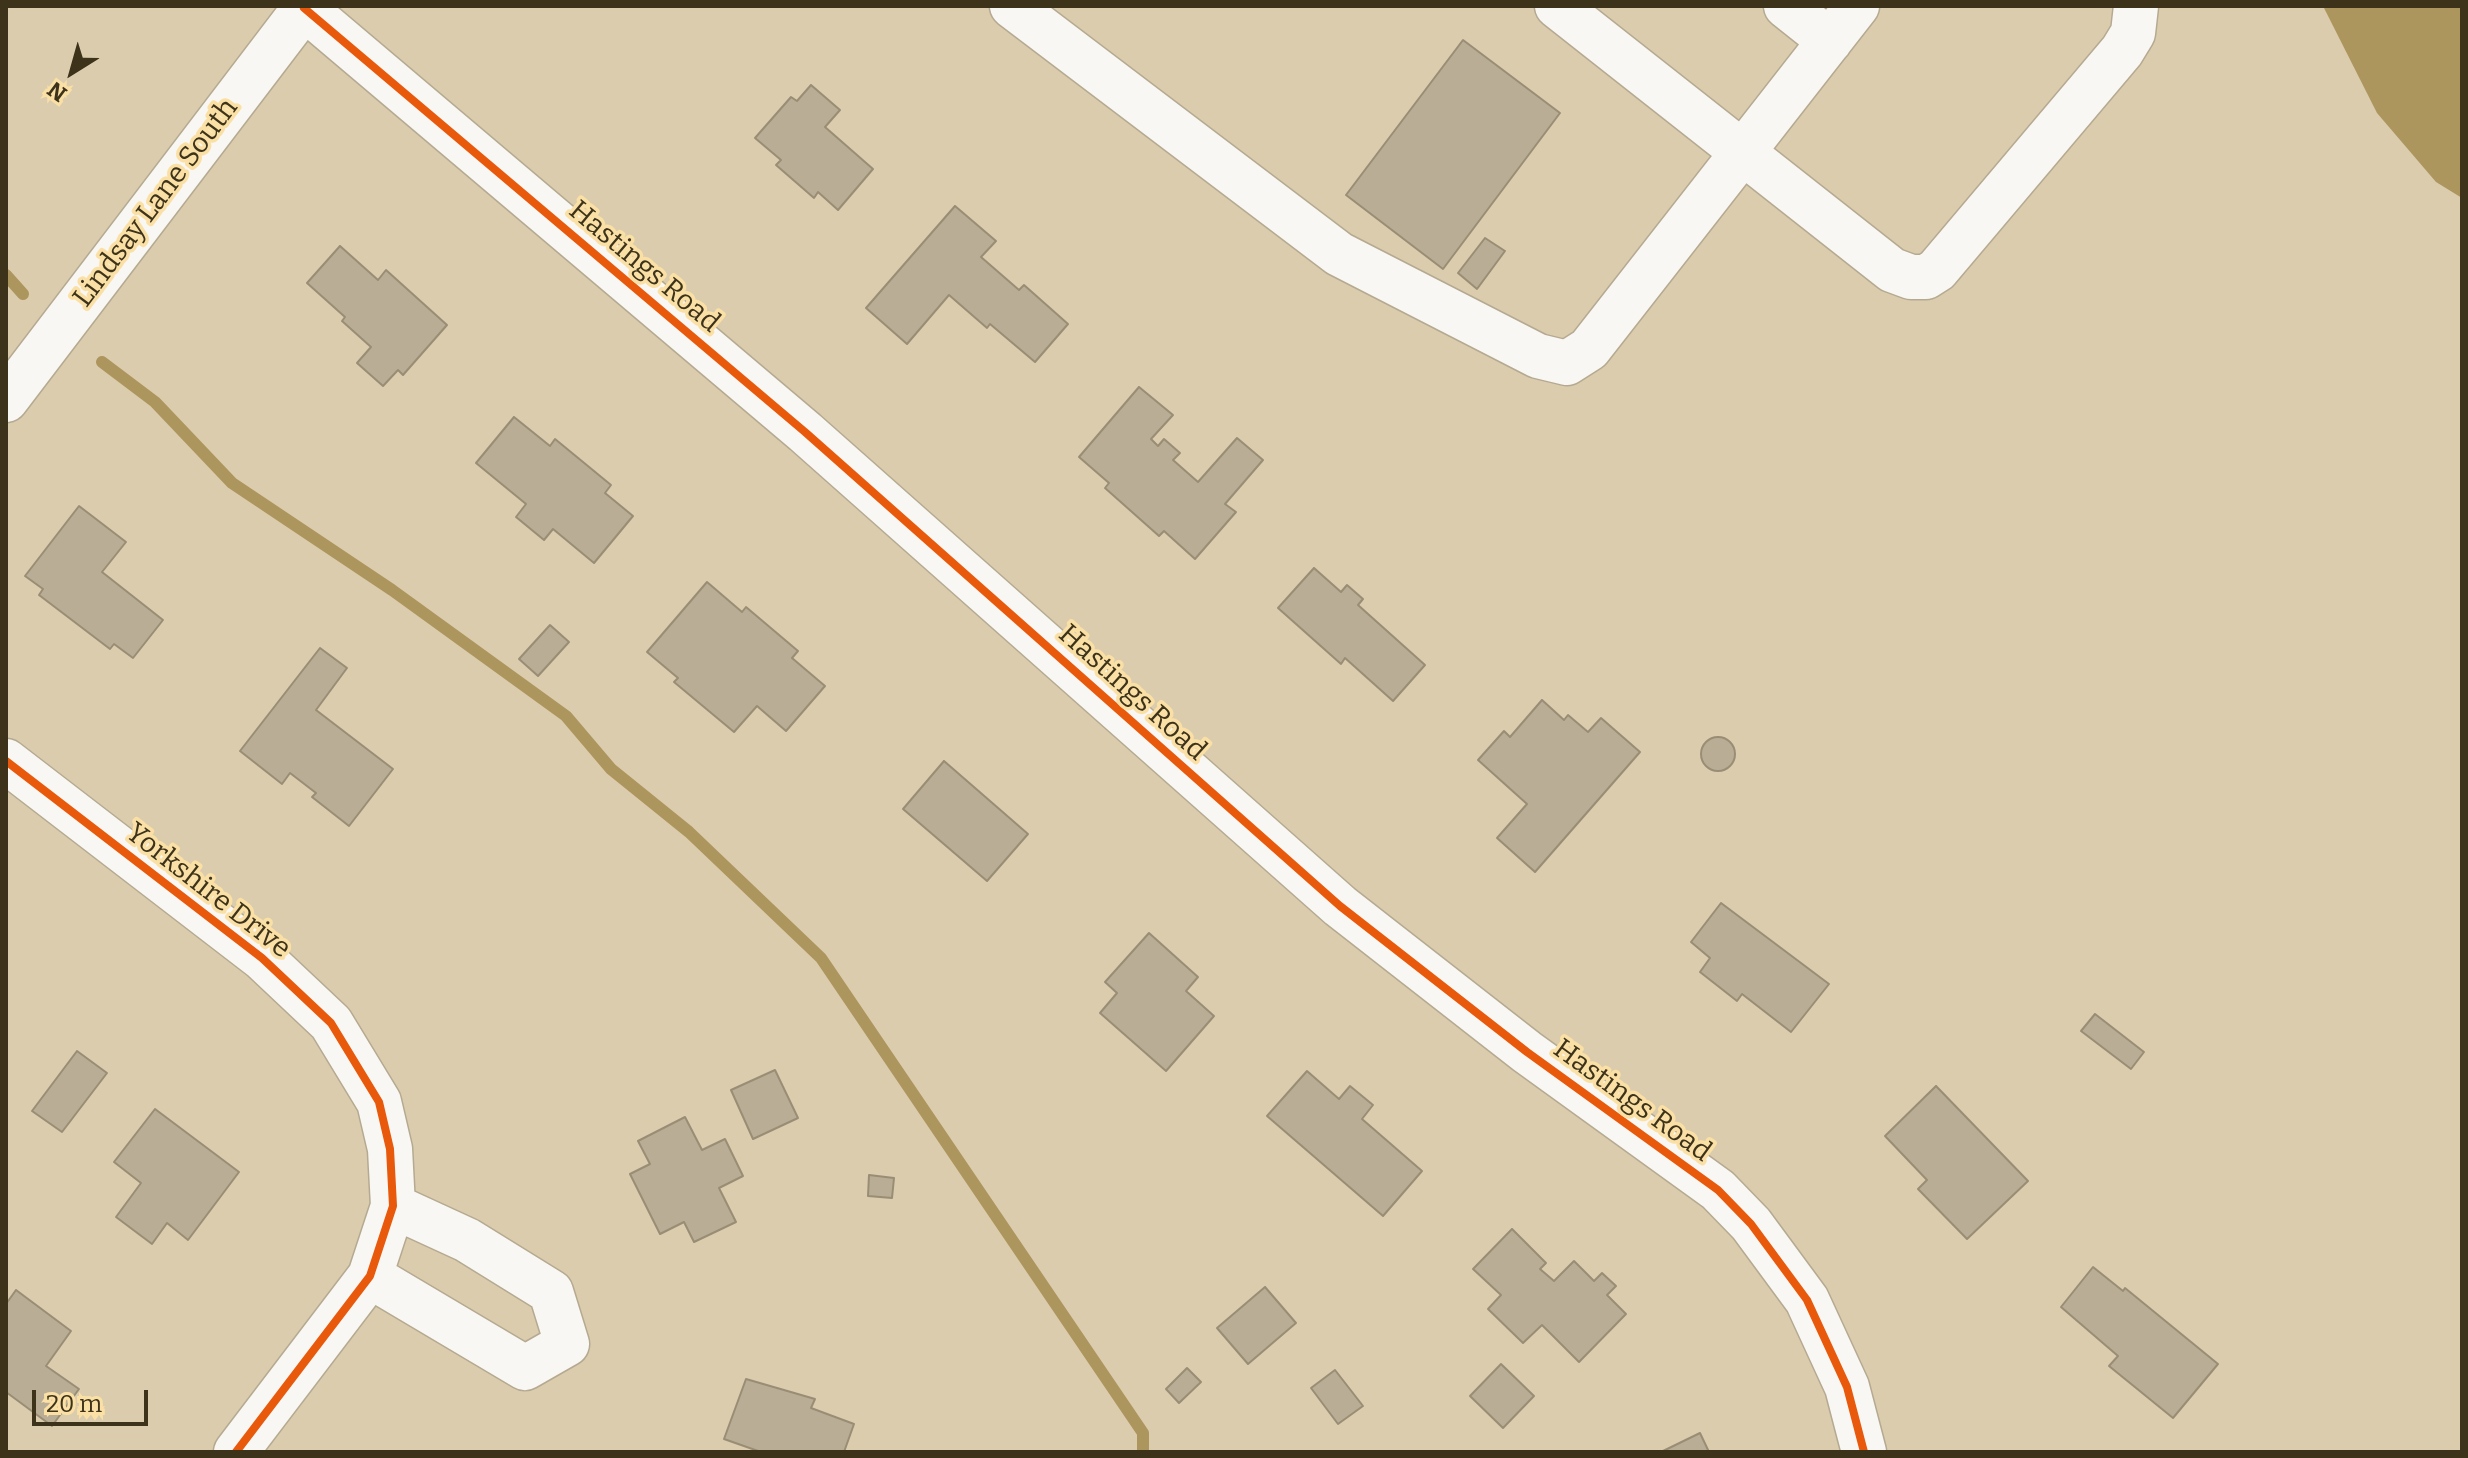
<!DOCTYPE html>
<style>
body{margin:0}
#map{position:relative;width:2468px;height:1458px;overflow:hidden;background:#daccad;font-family:Bitter,serif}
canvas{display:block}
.frame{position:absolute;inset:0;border:8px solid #3d331b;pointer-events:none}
.north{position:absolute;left:32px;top:32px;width:80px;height:80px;-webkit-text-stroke:6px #fbe0a6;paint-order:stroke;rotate:217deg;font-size:22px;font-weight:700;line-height:32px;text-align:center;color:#3d331b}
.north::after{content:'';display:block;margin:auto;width:28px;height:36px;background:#3d331b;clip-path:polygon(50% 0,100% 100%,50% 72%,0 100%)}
.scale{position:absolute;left:32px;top:1390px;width:116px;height:36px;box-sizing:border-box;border:4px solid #3d331b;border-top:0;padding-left:10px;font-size:24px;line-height:28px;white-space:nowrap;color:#3d331b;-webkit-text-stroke:6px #fbe0a6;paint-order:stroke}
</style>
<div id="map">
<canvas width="2468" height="1458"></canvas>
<div class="frame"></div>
<div class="north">N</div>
<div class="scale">20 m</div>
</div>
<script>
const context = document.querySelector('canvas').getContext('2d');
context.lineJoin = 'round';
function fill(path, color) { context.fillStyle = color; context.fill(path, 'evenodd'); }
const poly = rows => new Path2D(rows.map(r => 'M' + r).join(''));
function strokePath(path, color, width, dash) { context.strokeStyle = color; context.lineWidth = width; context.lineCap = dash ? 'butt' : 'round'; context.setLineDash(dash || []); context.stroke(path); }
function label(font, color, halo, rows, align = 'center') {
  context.font = font + ' Bitter,serif'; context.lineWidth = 7; context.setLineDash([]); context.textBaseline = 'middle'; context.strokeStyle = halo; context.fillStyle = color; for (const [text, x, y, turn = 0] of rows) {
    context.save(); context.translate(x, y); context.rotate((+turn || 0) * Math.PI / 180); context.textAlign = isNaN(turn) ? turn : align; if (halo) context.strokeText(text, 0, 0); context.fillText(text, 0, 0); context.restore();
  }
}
fill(poly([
 [2323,6,2462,6,2462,198,2436,182,2377,113]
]), '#ad955e');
strokePath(poly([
 [6,275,23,294],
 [102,362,155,402,232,483,392,590,566,716,611,769,689,832,821,958,1143,1433,1143,1452]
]), '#ad955e', 12);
const building = poly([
 [1463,40,1560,113,1443,269,1346,195,1463,40],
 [811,85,840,110,825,127,873,169,838,210,818,192,814,198,776,165,781,160,755,138,791,97,797,101,811,85],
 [955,206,996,241,981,257,1019,290,1024,285,1068,324,1035,362,990,324,987,328,949,295,907,344,866,308,955,206],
 [1485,238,1505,251,1477,289,1458,273,1485,238],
 [340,246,378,280,386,270,447,325,403,375,398,370,383,386,357,363,371,347,342,321,345,317,307,283,340,246],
 [1139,387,1173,415,1151,439,1158,446,1164,439,1180,453,1173,460,1198,482,1237,438,1263,460,1225,504,1236,512,1195,559,1164,531,1159,536,1105,488,1109,483,1079,457,1139,387],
 [514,417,550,446,555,439,611,485,605,493,633,516,594,563,553,529,544,540,516,517,526,504,476,463,514,417],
 [79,506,126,542,102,572,163,620,133,658,114,644,110,649,39,595,43,589,25,576,79,506],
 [1314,568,1341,592,1347,585,1363,599,1358,605,1425,665,1393,701,1345,658,1341,664,1278,608,1314,568],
 [707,582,742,612,746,607,798,651,792,658,825,686,786,731,757,706,734,732,674,682,678,678,647,652,707,582],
 [550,625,569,642,538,676,519,659,550,625],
 [320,648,347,668,316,710,393,769,349,826,312,797,316,793,290,773,282,784,240,751,320,648],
 [1542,700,1564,720,1568,715,1588,732,1601,718,1640,752,1535,872,1497,838,1527,804,1478,760,1504,731,1510,737,1542,700],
 '1701 754a17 17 0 1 1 34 0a17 17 0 1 1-34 0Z',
 [944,761,1028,834,987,881,903,809,944,761],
 [1721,903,1829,984,1791,1032,1742,994,1737,1001,1700,972,1710,958,1691,942,1721,903],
 [1149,933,1198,977,1186,991,1214,1016,1166,1071,1100,1013,1117,993,1105,982,1149,933],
 [2095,1014,2144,1052,2131,1069,2081,1031,2095,1014],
 [77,1051,107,1073,62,1132,32,1111,77,1051],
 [775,1070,798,1118,753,1139,731,1090,775,1070],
 [1307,1071,1339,1099,1350,1086,1373,1105,1362,1119,1422,1171,1383,1216,1267,1116,1307,1071],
 [1936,1086,2028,1181,1967,1239,1918,1189,1927,1180,1885,1136,1936,1086],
 [155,1109,239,1172,188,1240,167,1223,152,1244,116,1217,141,1183,114,1162,155,1109],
 [685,1117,702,1150,725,1139,743,1176,719,1188,736,1222,694,1242,684,1222,660,1234,630,1174,650,1164,638,1141,685,1117],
 [869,1175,894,1178,892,1198,868,1196,869,1175],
 [1512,1229,1546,1263,1540,1269,1554,1281,1574,1261,1594,1281,1602,1273,1616,1286,1607,1295,1626,1314,1579,1362,1542,1325,1523,1343,1488,1309,1501,1295,1473,1269,1512,1229],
 [2093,1267,2123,1291,2125,1288,2218,1364,2173,1418,2109,1366,2118,1356,2061,1307,2093,1267],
 [1265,1287,1296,1323,1248,1364,1217,1328,1265,1287],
 [16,1290,71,1331,46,1366,79,1389,52,1426,6,1392,6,1304,16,1290],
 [1501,1364,1534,1396,1503,1428,1470,1396,1501,1364],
 [1187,1368,1201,1382,1179,1403,1166,1389,1187,1368],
 [1335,1370,1363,1406,1338,1424,1311,1388,1335,1370],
 [746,1379,815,1399,811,1408,854,1424,844,1452,761,1452,724,1439,746,1379],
 [1700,1433,1709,1452,1661,1452,1700,1433]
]);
fill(building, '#b9ae95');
strokePath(building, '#998e75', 2);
const minor = poly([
 [1012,6,1339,254,1538,356,1567,363,1589,349,1857,6],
 [1557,6,1892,270,1911,277,1926,277,1937,270,2122,51,2133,33,2136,6],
 [1786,6,1830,41],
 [304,8,805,432,1340,906,1527,1052,1718,1190,1751,1224,1807,1300,1847,1387,1864,1452],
 [6,400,306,6],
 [6,761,262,958,331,1023,379,1102,390,1149,393,1206,370,1276,236,1452],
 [370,1276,525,1368,567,1344,551,1292,467,1240,393,1206]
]);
strokePath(minor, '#b5aa91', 47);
strokePath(minor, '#f9f7f3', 44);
strokePath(poly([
 [304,8,805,432,1340,906,1527,1052,1718,1190,1751,1224,1807,1300,1847,1387,1864,1452],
 [6,761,262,958,331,1023,379,1102,390,1149,393,1206,370,1276,236,1452]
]), '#e8590c', 8);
label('28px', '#3d331b', '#fbe0a6', [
 ["Lindsay Lane South",156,203,-53],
 ["Hastings Road",644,267,40],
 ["Hastings Road",1132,693,42],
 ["Yorkshire Drive",208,891,38],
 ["Hastings Road",1632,1101,36]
]);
</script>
